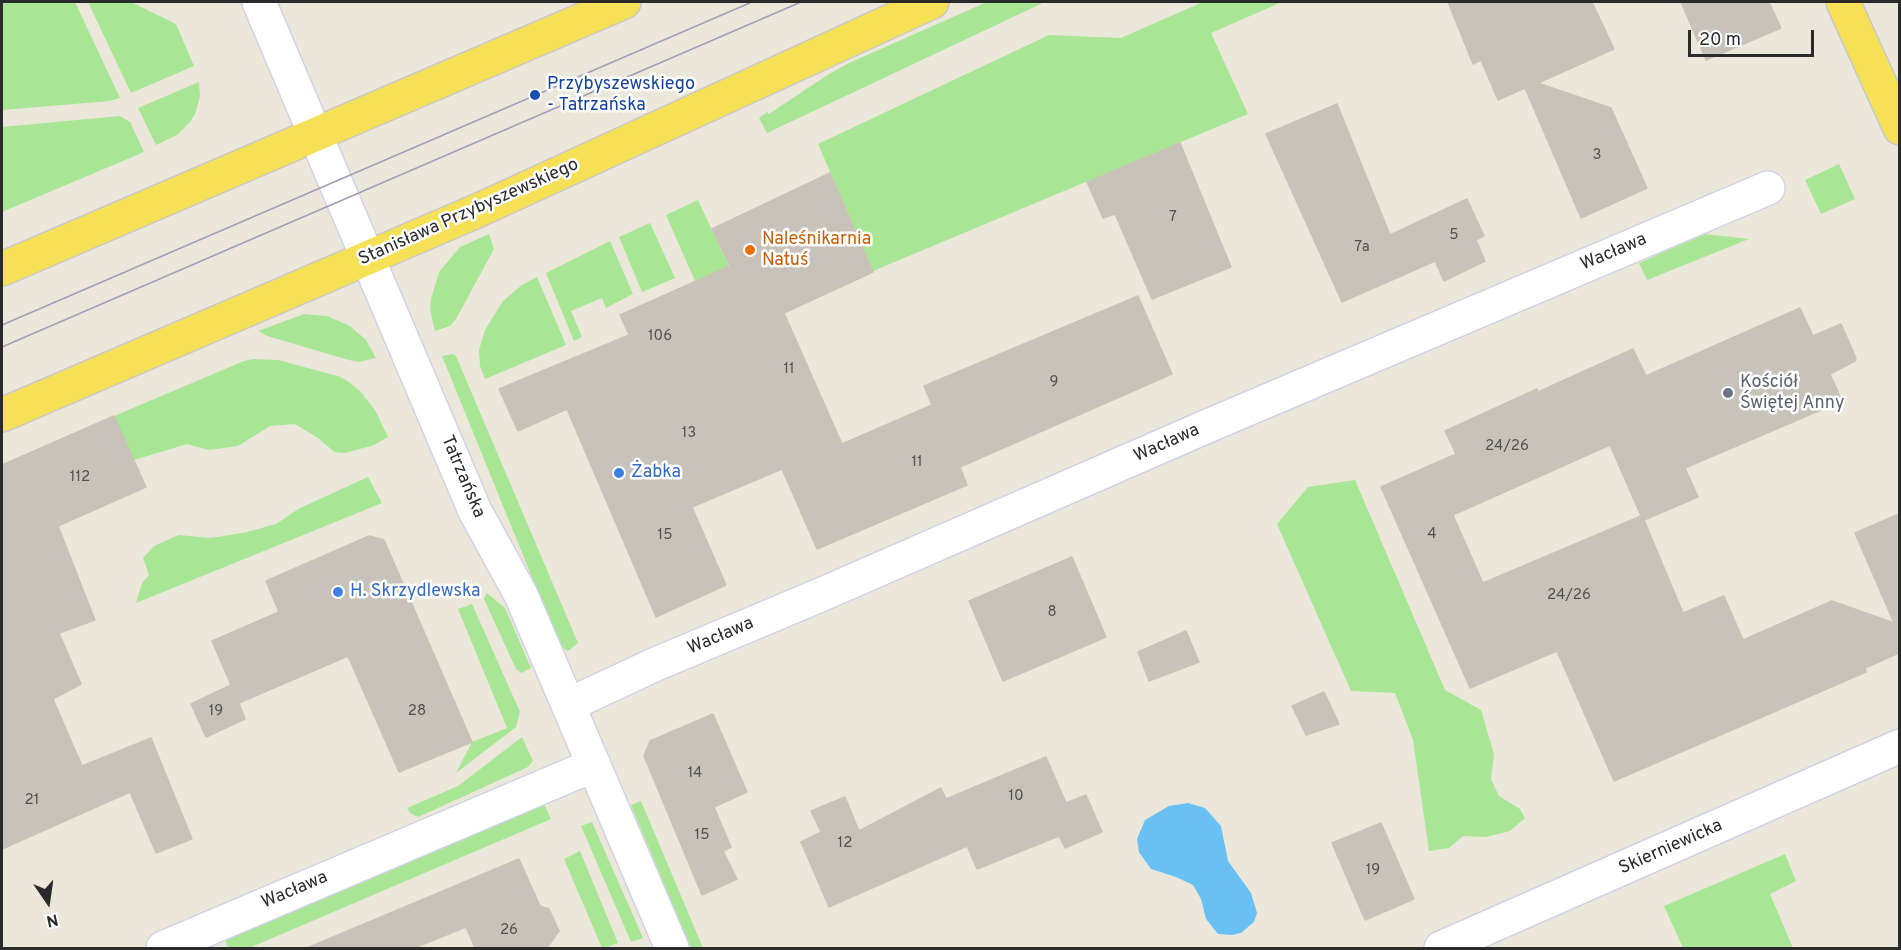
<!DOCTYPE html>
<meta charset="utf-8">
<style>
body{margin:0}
#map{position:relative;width:1901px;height:950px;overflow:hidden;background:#ece7db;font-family:Overpass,sans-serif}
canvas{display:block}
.frame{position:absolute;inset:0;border:3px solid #2a2a2a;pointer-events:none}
.north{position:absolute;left:18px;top:872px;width:60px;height:60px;-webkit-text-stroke:4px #fff;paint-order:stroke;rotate:167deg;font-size:16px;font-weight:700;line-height:24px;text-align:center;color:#2a2a2a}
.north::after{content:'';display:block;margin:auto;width:21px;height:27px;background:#2a2a2a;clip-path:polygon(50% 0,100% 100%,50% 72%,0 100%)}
.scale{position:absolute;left:1688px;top:30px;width:126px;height:27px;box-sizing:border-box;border:3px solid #2a2a2a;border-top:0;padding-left:8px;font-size:18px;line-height:21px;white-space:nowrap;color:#2a2a2a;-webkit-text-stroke:4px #fff;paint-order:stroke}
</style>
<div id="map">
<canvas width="1901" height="950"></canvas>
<div class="frame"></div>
<div class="north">N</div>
<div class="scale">20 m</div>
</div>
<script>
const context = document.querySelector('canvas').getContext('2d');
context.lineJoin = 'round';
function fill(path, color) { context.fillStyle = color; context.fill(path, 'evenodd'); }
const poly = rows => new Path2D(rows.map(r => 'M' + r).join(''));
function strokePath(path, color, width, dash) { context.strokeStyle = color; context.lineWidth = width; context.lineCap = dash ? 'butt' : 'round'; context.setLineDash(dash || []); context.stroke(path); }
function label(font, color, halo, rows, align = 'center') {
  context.font = font + ' Overpass,sans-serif'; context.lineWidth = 5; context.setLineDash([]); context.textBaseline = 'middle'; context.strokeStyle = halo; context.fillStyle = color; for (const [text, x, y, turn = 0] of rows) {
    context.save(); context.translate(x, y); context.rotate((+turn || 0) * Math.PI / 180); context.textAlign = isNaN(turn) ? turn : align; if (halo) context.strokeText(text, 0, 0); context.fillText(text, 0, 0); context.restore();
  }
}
fill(poly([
 [2,2,75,2,120,98,110,101,2,110],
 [88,2,131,2,176,24,194,66,131,93],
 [987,2,1045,2,767,133,759,118,767,112,769,114,829,74,849,63],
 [1203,2,1282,2,1211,33,1248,114,873,271,818,144,1049,35,1121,38],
 [199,82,200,97,195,114,190,122,177,135,156,145,138,108],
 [120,116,130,122,144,152,2,212,2,127],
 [1839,164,1855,199,1821,214,1805,180],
 [698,200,756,324,720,338,666,215],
 [650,223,675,278,642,292,619,237],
 [489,234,494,249,456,319,450,326,435,331,430,309,431,299,439,272,460,247],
 [1705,234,1749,239,1647,280,1639,263],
 [610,241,633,294,606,308,602,298,571,311,582,337,574,341,546,273],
 [537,277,566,345,485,379,480,366,479,350,485,330,503,301,522,285],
 [304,314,327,316,350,326,366,340,376,358,359,362,349,360,267,336,258,331],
 [453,354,456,356,578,643,568,651,560,646,442,356],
 [253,359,278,360,341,377,349,382,360,391,375,410,388,437,374,445,345,453,334,452,318,438,295,424,270,426,238,446,209,450,187,444,134,460,114,416,244,361],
 [368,477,382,503,136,603,142,583,149,575,143,558,154,546,179,535,211,538,247,532,276,524,300,508],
 [1355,480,1445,690,1481,710,1494,754,1491,779,1499,796,1520,809,1525,818,1510,831,1486,837,1463,836,1449,848,1429,851,1413,740,1395,693,1351,691,1277,524,1308,487],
 [487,593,505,608,531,668,521,673,516,669,484,599],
 [472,604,520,712,516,727,456,773,472,742,507,728,458,609],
 [522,737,533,761,528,767,418,817,410,813,407,808,458,786],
 [641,801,703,948,691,948,631,805],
 [543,802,551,819,249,948,228,948,225,939],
 [592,822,643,938,631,942,581,826],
 [580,851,618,943,604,948,602,948,564,859],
 [1785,854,1796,881,1770,894,1793,948,1683,948,1664,906]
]), '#a8e695');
fill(poly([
 [1188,803,1205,808,1221,826,1228,861,1251,893,1257,913,1254,922,1241,933,1232,935,1218,934,1206,919,1201,899,1193,885,1176,877,1151,869,1139,852,1137,839,1145,820,1169,806]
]), '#69c1f3');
const building = poly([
 [1448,2,1592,2,1614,49,1538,83,1611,108,1647,188,1581,218,1525,88,1498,100,1481,60,1473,64,1448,2],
 [1681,2,1769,2,1781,28,1706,60,1681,2],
 [1337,104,1390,235,1467,199,1484,236,1476,240,1485,261,1444,281,1435,261,1342,302,1266,134,1337,104],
 [1180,143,1231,267,1152,299,1115,214,1103,218,1087,182,1180,143],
 [830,173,873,272,784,313,842,444,932,405,924,386,1138,296,1172,374,960,467,967,485,817,549,782,469,692,507,726,585,656,617,567,409,518,431,499,389,629,335,620,315,730,266,712,229,830,173],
 [1800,308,1813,336,1841,324,1856,358,1855,361,1830,374,1842,401,1685,468,1698,497,1644,520,1683,613,1724,596,1743,640,1832,601,1894,623,1855,533,1899,514,1899,653,1865,668,1866,672,1614,781,1557,651,1470,688,1381,487,1456,454,1445,431,1537,389,1538,392,1633,349,1646,376,1800,308],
 [1610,445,1641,516,1483,583,1453,515,1610,445],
 [114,416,146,487,58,526,95,620,59,633,81,684,53,699,82,766,151,738,192,839,156,853,130,792,2,849,2,465,114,416],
 [369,536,384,540,472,742,399,772,348,656,239,703,245,719,206,737,191,704,231,685,212,641,279,612,266,581,369,536],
 [1072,557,1106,637,1003,681,969,601,1072,557],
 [1186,631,1199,662,1149,681,1138,652,1186,631],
 [1324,692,1339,724,1306,735,1292,706,1324,692],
 [713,714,747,792,714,807,731,847,723,851,737,879,702,895,644,756,650,741,713,714],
 [1046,757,1066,803,1086,795,1102,832,1065,848,1059,836,977,869,967,846,829,907,801,842,821,832,811,811,845,797,859,831,941,788,946,799,1046,757],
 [1381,823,1414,899,1365,920,1332,843,1381,823],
 [519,859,540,906,549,909,559,931,547,948,475,948,466,927,414,948,307,948,519,859]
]);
fill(building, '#c8c3ba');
strokePath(building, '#c8c3b4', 1.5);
const minor = poly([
 [259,2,475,511,521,595,672,948],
 [568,705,656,664,818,596,1210,425,1768,188],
 [163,948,594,765],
 [1441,948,1900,746]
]);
const major = poly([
 [1843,2,1900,128],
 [2,269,624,2],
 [2,415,479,210,932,2]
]);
strokePath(minor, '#d0d2e3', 36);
strokePath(major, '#c8c8c8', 36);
strokePath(minor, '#fff', 33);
strokePath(major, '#f6e156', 33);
strokePath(poly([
 [2,325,752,2],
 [2,347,801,2]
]), '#9d9eb5', 1.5);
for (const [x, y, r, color] of [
 [535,95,6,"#1a4fb4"],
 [750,250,6,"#e8710a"],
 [1728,393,6,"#6b7280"],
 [619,473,6,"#3f7fe0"],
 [338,592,6,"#3f7fe0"]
]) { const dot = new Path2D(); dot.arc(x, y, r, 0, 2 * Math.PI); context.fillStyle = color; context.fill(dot); strokePath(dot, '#fff', 2); }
label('15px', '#52504e', null, [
 ["3",1597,156],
 ["7",1173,218],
 ["5",1454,236],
 ["7a",1362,248],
 ["106",660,337],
 ["11",789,370],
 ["9",1054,383],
 ["13",689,434],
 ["24/26",1507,447],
 ["11",917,463],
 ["112",80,478],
 ["4",1432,535],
 ["15",665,536],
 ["24/26",1569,596],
 ["8",1052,613],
 ["19",216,712],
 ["28",417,712],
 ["14",695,774],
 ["10",1016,797],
 ["21",32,801],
 ["15",702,836],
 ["12",845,844],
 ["19",1373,871],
 ["26",509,931]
]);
label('18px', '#164399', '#fff', [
 ["Przybyszewskiego",547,85],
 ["- Tatrzańska",547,106]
], 'left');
label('18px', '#2a2a2a', '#fff', [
 ["Stanisława Przybyszewskiego",469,213,-24],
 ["Wacława",1614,253,-23],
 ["Wacława",1167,444,-24],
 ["Tatrzańska",462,477,67],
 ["Wacława",721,637,-23],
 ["Skierniewicka",1671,848,-24],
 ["Wacława",295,891,-23]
]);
label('18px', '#c56008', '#fff', [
 ["Naleśnikarnia",762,240],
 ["Natuś",762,261]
], 'left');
label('18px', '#5b616d', '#fff', [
 ["Kościół",1740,383],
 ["Świętej Anny",1740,404]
], 'left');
label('18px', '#366cbe', '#fff', [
 ["Żabka",631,473],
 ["H. Skrzydlewska",350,592]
], 'left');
</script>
